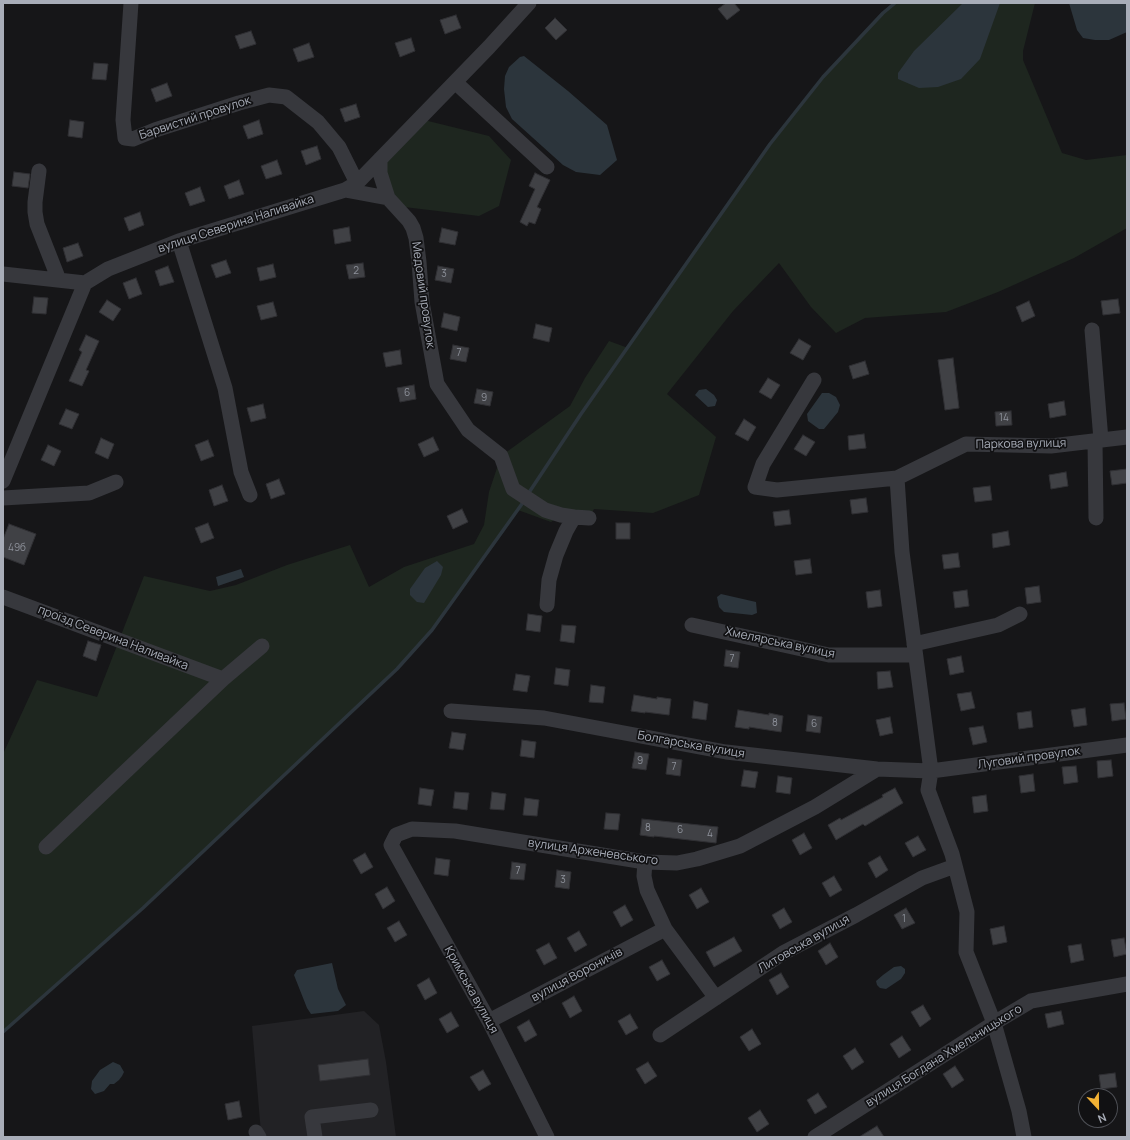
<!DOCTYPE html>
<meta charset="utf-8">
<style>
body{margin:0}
#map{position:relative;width:1130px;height:1140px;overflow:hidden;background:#161618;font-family:Manrope,sans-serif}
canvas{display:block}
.frame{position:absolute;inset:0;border:4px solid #a8adb8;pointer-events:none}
.north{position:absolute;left:1078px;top:1088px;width:40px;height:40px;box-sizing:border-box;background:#111113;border:1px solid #4d4f55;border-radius:50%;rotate:158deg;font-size:11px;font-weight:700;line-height:16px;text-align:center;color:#a8adb8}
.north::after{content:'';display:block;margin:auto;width:14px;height:18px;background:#f2b134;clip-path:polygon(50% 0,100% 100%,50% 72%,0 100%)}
</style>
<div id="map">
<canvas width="1130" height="1140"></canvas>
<div class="frame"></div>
<div class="north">N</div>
</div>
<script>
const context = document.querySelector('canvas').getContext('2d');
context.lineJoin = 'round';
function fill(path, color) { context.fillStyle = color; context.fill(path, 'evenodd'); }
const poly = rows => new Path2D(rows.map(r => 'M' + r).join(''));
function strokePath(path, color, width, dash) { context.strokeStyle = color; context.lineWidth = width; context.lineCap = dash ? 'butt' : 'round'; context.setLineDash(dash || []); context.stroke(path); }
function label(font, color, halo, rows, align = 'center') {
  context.font = font + ' Manrope,sans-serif'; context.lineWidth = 3.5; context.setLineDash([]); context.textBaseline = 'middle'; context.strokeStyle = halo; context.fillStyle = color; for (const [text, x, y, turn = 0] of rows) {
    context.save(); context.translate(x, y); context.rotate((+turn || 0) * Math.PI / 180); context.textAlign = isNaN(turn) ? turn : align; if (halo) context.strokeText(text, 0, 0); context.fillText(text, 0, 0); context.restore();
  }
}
fill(poly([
 [364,1011,379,1025,386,1062,396,1137,265,1137,261,1133,252,1026]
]), '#222225');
fill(poly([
 [895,3,1035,3,1023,51,1023,60,1062,153,1086,160,1127,155,1127,228,1074,258,998,292,946,312,865,318,836,333,811,307,779,263,733,311,667,394,716,437,699,495,653,513,594,509,589,518,561,515,551,522,518,510,432,630,397,669,143,908,3,1032,3,754,37,680,97,697,144,576,210,591,236,585,287,565,350,545,369,587,404,567,474,544,484,525,489,492,501,456,570,406,585,378,609,341,628,348,770,144,823,77,883,13],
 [420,119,489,136,511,160,499,206,479,216,396,206,380,159]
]), '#1e261f');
fill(poly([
 [963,3,1000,3,980,59,961,79,938,87,919,88,898,79,898,73,914,51],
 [1069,3,1127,3,1127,32,1109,40,1095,40,1083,38,1077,30],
 [524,56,568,91,607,125,617,160,600,175,576,172,563,165,512,119,506,107,504,89,505,76,509,67,520,57],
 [706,389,714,395,717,400,715,406,708,407,695,395,699,390],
 [822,393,829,393,836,397,840,405,838,412,824,429,819,429,808,421,807,414],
 [437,561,443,567,441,575,424,603,417,602,410,595,410,589,425,568],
 [241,569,244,577,218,586,216,577],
 [721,594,756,602,757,613,752,615,724,612,719,607,717,597],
 [332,963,338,989,346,1005,338,1011,311,1014,307,1008,294,975,297,970],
 [901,966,905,969,905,973,901,979,886,989,880,988,877,985,876,981,883,975,894,967],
 [113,1062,120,1065,124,1072,122,1076,119,1080,114,1084,110,1084,104,1091,95,1094,91,1089,92,1081,100,1070]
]), '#2c353c');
strokePath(poly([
 [528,494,581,414,770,144,823,77,883,13,895,3],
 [3,1032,143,908,397,669,432,630,524,501]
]), '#2c353c', 3.5);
const building = poly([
 [726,3,734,3,740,10,727,20,718,9,726,3],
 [456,15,461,28,445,34,440,20,456,15],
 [555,18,567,30,556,40,545,28,555,18],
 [251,31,256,44,240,49,235,36,251,31],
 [411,38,415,51,400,57,395,43,411,38],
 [309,43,314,57,298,62,293,49,309,43],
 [94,63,108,64,106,80,92,79,94,63],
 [167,83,172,96,156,102,151,89,167,83],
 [356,104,360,117,345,122,340,109,356,104],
 [70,120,84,122,82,138,68,136,70,120],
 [259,120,263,134,248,139,243,126,259,120],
 [317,146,321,159,306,165,301,151,317,146],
 [277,160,282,174,266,179,261,166,277,160],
 [14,172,30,174,28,188,12,186,14,172],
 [535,173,550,180,537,207,541,209,535,224,529,222,527,226,520,222,535,189,529,186,535,173],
 [239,180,244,194,229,199,224,186,239,180],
 [200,187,205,201,190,206,185,193,200,187],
 [140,212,144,225,129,231,124,218,140,212],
 [349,227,351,241,335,244,333,230,349,227],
 [442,228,458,232,455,245,439,242,442,228],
 [78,243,83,256,67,262,63,248,78,243],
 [226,260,231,273,216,278,211,265,226,260],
 [363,263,365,277,349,279,346,265,363,263],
 [273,264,276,277,260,281,257,268,273,264],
 [168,266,174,282,160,286,155,271,168,266],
 [438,266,454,269,451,283,435,280,438,266],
 [136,278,142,294,129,299,123,283,136,278],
 [34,297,48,298,46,314,32,313,34,297],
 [1118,299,1120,313,1103,315,1101,301,1118,299],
 [107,300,121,309,113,321,99,312,107,300],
 [1029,301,1035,316,1022,322,1016,307,1029,301],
 [273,302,277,316,261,320,257,306,273,302],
 [444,313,460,317,457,331,441,327,444,313],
 [536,324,552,328,549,342,533,338,536,324],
 [86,335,99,341,86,370,89,371,82,386,69,381,82,352,79,350,86,335],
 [799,339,811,346,803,360,790,353,799,339],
 [453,345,469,348,466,362,450,359,453,345],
 [400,350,402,364,386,367,383,353,400,350],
 [953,358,959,408,945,410,938,360,953,358],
 [865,361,869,374,853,379,849,366,865,361],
 [768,378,780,385,771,399,759,392,768,378],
 [414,385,416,399,400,402,397,388,414,385],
 [477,389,493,392,490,406,474,403,477,389],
 [1064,401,1066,415,1050,418,1048,404,1064,401],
 [263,404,266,418,251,422,247,408,263,404],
 [66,409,79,414,72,429,59,424,66,409],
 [1011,411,1012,425,996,426,995,412,1011,411],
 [744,419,756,427,748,441,735,434,744,419],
 [864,434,866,448,849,450,848,436,864,434],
 [803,435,815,442,806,456,794,449,803,435],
 [433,437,439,450,424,457,418,444,433,437],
 [101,438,114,444,108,459,95,453,101,438],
 [208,440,214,456,201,461,195,445,208,440],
 [48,445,61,451,54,466,41,460,48,445],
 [1127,469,1127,483,1112,485,1110,471,1127,469],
 [1066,472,1068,486,1051,489,1049,475,1066,472],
 [279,479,285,494,271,499,266,484,279,479],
 [222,485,228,501,214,506,209,490,222,485],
 [990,486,992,500,975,502,973,488,990,486],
 [866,498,868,512,852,514,850,500,866,498],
 [462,509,468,522,453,529,447,516,462,509],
 [789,510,791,524,775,526,773,512,789,510],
 [208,523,214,538,201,543,195,528,208,523],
 [616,523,630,523,630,539,616,539,616,523],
 [9,524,36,534,24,565,3,557,3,539,9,524],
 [1008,531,1010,545,993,548,992,534,1008,531],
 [958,553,960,567,944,569,942,555,958,553],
 [810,559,812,573,796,575,794,561,810,559],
 [1039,586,1041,602,1027,604,1025,588,1039,586],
 [880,590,882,606,868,608,866,592,880,590],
 [967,590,969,606,955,608,953,592,967,590],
 [528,614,542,616,540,632,526,630,528,614],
 [562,625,576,626,574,643,560,641,562,625],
 [88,641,101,645,96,661,83,656,88,641],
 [726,650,740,652,738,668,724,666,726,650],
 [961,656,964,672,950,675,947,659,961,656],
 [556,668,570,670,568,686,554,684,556,668],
 [890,671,893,687,878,689,877,672,890,671],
 [516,674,530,676,527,692,513,690,516,674],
 [591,685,605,687,603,703,589,702,591,685],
 [971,692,975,708,961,711,957,694,971,692],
 [634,695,657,699,657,697,671,699,669,715,645,712,645,713,631,711,634,695],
 [694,701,708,704,706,720,692,718,694,701],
 [1124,703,1126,719,1112,721,1110,704,1124,703],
 [1085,708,1087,725,1074,727,1071,710,1085,708],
 [738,710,769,715,769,713,783,716,781,732,749,727,749,729,735,727,738,710],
 [1031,711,1033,727,1019,729,1017,713,1031,711],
 [808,715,822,717,820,733,806,731,808,715],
 [890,717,893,733,880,736,876,720,890,717],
 [983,726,987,742,973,745,969,728,983,726],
 [452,732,466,734,463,750,449,748,452,732],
 [522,740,536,742,534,758,520,756,522,740],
 [635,752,649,754,646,770,632,768,635,752],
 [668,758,682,760,680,776,666,774,668,758],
 [1111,760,1113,776,1098,778,1097,761,1111,760],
 [1076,766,1078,782,1064,784,1062,767,1076,766],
 [744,770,758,772,755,788,741,786,744,770],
 [1033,774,1035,791,1021,793,1019,776,1033,774],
 [778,776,792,778,790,794,776,792,778,776],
 [420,788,434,790,431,806,418,804,420,788],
 [895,788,903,803,865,826,863,824,836,840,828,825,840,818,841,820,883,797,882,795,895,788],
 [455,792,469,793,467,810,453,808,455,792],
 [492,792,506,794,504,810,490,809,492,792],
 [986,795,988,811,974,813,972,797,986,795],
 [525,798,539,800,537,816,523,815,525,798],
 [606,813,620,814,618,830,604,829,606,813],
 [642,819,718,827,716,843,654,836,654,837,640,835,642,819],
 [804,833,812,848,800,855,792,840,804,833],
 [918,836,926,850,913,857,905,843,918,836],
 [365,853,373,867,361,874,353,860,365,853],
 [880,856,888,870,876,878,868,863,880,856],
 [436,858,450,860,448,876,434,874,436,858],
 [512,862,526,864,524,880,510,879,512,862],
 [557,870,571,872,569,889,555,887,557,870],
 [834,876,842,890,830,897,822,883,834,876],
 [387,887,395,901,383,909,375,894,387,887],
 [701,888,709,902,697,909,689,895,701,888],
 [625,905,633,920,621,927,613,912,625,905],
 [784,908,792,922,780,929,772,915,784,908],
 [906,908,915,923,902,929,894,915,906,908],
 [399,921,407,935,395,942,387,928,399,921],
 [1004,926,1007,942,993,945,990,929,1004,926],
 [579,931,587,945,575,952,567,938,579,931],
 [734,937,742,951,714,967,706,952,734,937],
 [1124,938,1127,954,1114,957,1111,940,1124,938],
 [549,943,557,958,544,965,536,950,549,943],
 [830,943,838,957,826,965,818,951,830,943],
 [1081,944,1084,960,1071,963,1068,946,1081,944],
 [662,960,670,974,657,981,649,967,662,960],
 [781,973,789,987,777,995,769,980,781,973],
 [429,978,437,993,425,1000,417,985,429,978],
 [574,996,582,1011,570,1018,562,1003,574,996],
 [923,1005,931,1019,920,1027,911,1012,923,1005],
 [1061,1011,1064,1024,1048,1028,1045,1014,1061,1011],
 [451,1012,459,1026,447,1033,439,1019,451,1012],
 [630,1014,638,1028,626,1035,618,1021,630,1014],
 [529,1020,537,1035,525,1042,517,1027,529,1020],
 [752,1029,761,1044,749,1051,740,1037,752,1029],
 [902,1036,911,1050,899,1058,890,1044,902,1036],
 [855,1048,864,1062,852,1070,843,1056,855,1048],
 [368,1059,370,1075,320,1081,318,1065,368,1059],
 [648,1062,657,1076,645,1084,636,1069,648,1062],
 [955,1066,964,1080,952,1088,943,1074,955,1066],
 [483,1070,491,1084,479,1091,470,1077,483,1070],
 [1115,1073,1117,1087,1101,1089,1099,1075,1115,1073],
 [818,1093,827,1107,815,1114,807,1100,818,1093],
 [239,1101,242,1117,228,1120,225,1104,239,1101],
 [760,1110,769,1124,757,1132,748,1118,760,1110],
 [877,1126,884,1137,859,1137,877,1126]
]);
fill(building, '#404145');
strokePath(building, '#303034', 1);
strokePath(poly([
 [131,3,123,120,125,138,133,139,155,130,239,103,269,95,286,97,318,122,339,147,357,183],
 [455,82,547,167],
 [380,159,380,173,388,198,409,221,413,228,416,238,419,262,422,302,437,384,468,430,501,456,513,489,545,510,561,515,574,517],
 [39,171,35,202,35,212,37,224,59,280],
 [345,190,388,198],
 [179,241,225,388,241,472,250,495],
 [3,274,85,283],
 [1092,330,1101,440],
 [814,380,763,464,755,487,777,490,897,478,966,444,1051,446,1127,437],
 [1095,441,1096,518],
 [897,478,902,552,931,771,928,790,952,854,967,912,966,952,994,1023,1019,1111,1024,1137],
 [3,481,85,283,108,269,179,241,345,190,357,183,489,47,529,3],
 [3,498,89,493,116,482],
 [3,597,223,679],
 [547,605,549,580,556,555,566,531,574,517,589,518],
 [692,625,829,655,915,655],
 [914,644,998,625,1020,614],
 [451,711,544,718,726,752,877,769,931,771,1127,745],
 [46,847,223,679,262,646],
 [645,862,644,876,647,890,665,929,716,998],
 [489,1021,665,929],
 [660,1035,783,953,856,915,922,878,955,866],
 [256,1132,259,1137],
 [315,1137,312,1117,371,1110],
 [547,1137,489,1021,391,845,396,835,412,829,455,831,645,862,677,863,697,859,740,846,815,807,877,769],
 [815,1137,994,1023,1031,1001,1127,984]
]), '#37383d', 15);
label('10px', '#8e929b', null, [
 ["2",356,271],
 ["3",444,274],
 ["7",459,353],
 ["6",407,393],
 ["9",484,398],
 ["14",1004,418],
 ["49б",17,548],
 ["7",732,659],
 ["8",775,723],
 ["6",814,724],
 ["9",640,761],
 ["7",674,767],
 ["8",648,828],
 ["6",680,830],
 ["4",710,834],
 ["7",518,871],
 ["3",563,880],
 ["1",904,919]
]);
label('12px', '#a8adb8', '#111113', [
 ["Барвистий провулок",195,118,-18],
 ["вулиця Северина Наливайка",236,224,-18],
 ["Медовий провулок",423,295,82],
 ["Паркова вулиця",1021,444,-1],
 ["проїзд Северина Наливайка",113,638,21],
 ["Хмелярська вулиця",780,643,12],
 ["Болгарська вулиця",691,745,10],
 ["Луговий провулок",1029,758,-8],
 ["вулиця Арженевського",593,852,8],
 ["Литовська вулиця",804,944,-30],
 ["вулиця Вороничів",577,975,-28],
 ["Кримська вулиця",471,990,61],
 ["вулиця Богдана Хмельницького",944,1056,-32]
]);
</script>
